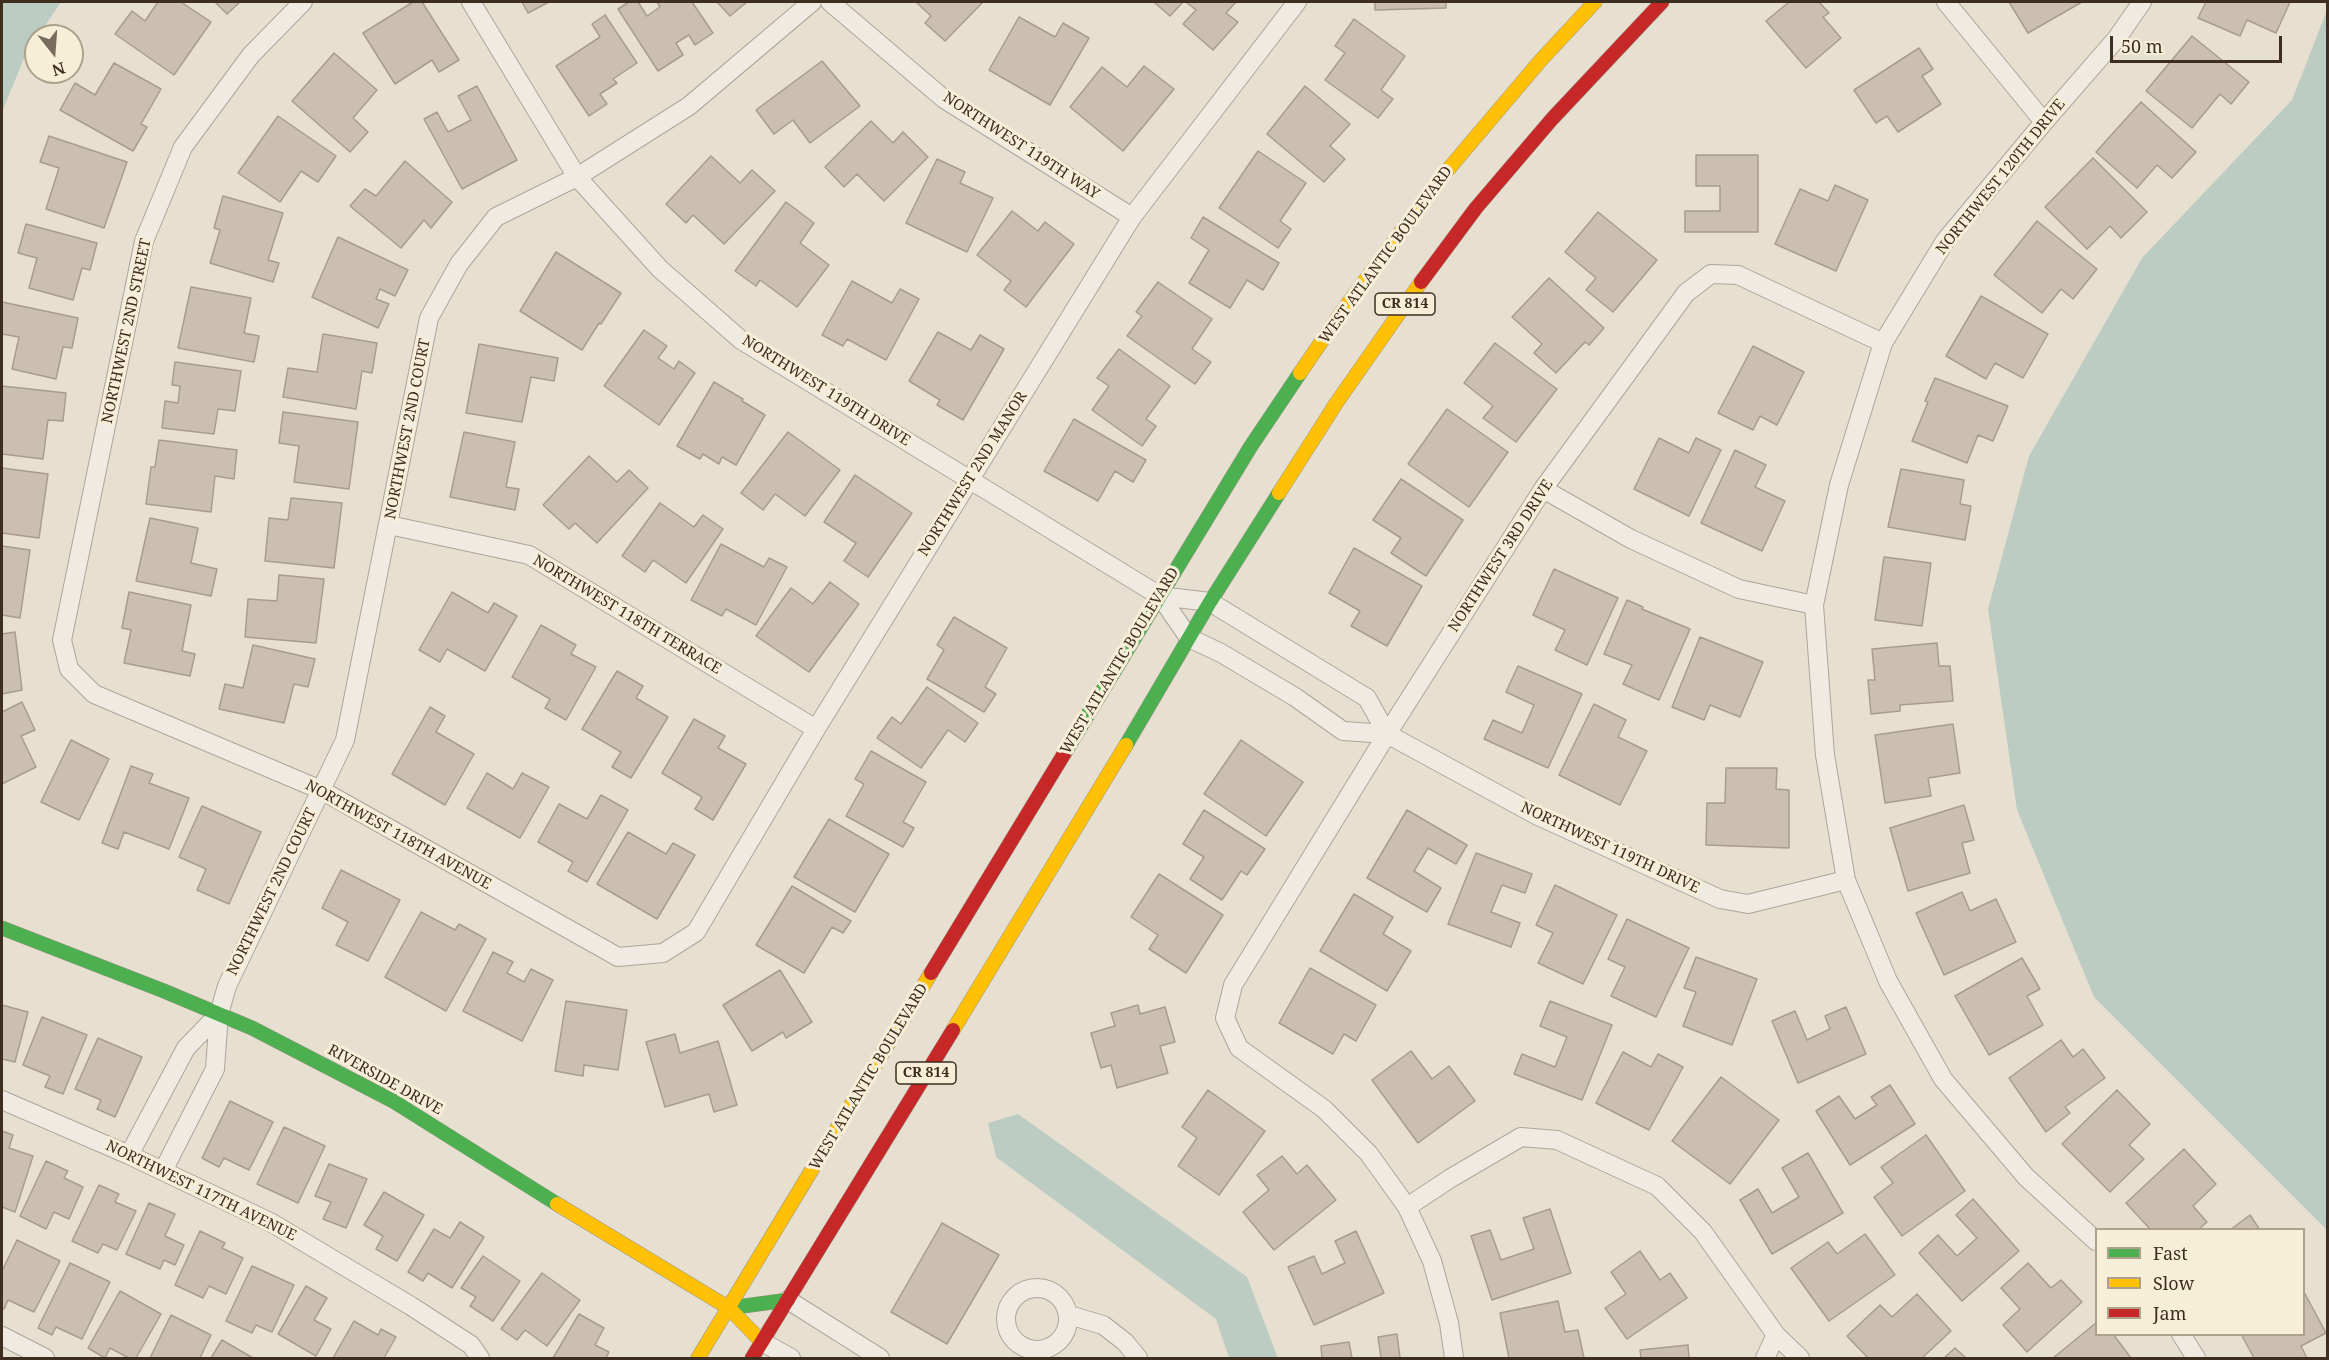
<!DOCTYPE html>
<style>
body{margin:0}
#map{position:relative;width:2329px;height:1360px;overflow:hidden;background:#e7e0d1;font-family:"Noto Serif",serif}
canvas{display:block}
.frame{position:absolute;inset:0;border:3px solid #3d2e20;pointer-events:none}
.legend{position:absolute;left:2095px;top:1228px;width:210px;height:108px;box-sizing:border-box;background:#f7eed8;border:2px solid #ada18e;margin:0;padding:8px 10px;list-style:none;font-size:18px;color:#3d2e20}
.legend li{display:flex;align-items:center;gap:12px;height:30px}
.legend b{width:30px;border:2px solid #ada18e}
.north{position:absolute;left:24px;top:24px;width:60px;height:60px;box-sizing:border-box;background:#f7eed8;border:2px solid #ada18e;border-radius:50%;rotate:163deg;font-size:16px;font-weight:700;line-height:24px;text-align:center;color:#3d2e20}
.north::after{content:'';display:block;margin:auto;width:21px;height:27px;background:#786c5e;clip-path:polygon(50% 0,100% 100%,50% 72%,0 100%)}
.scale{position:absolute;left:2110px;top:36px;width:172px;height:27px;box-sizing:border-box;border:3px solid #3d2e20;border-top:0;padding-left:8px;font-size:18px;line-height:21px;white-space:nowrap;color:#3d2e20;-webkit-text-stroke:4px #f7eed8;paint-order:stroke}
</style>
<div id="map">
<canvas width="2329" height="1360"></canvas>
<div class="frame"></div>
<ul class="legend">
<li><b style="height:8px;background:#4caf50"></b>Fast</li>
<li><b style="height:8px;background:#ffc107"></b>Slow</li>
<li><b style="height:8px;background:#c62828"></b>Jam</li>
</ul>
<div class="north">N</div>
<div class="scale">50 m</div>
</div>
<script>
const context = document.querySelector('canvas').getContext('2d');
context.lineJoin = 'round';
function fill(path, color) { context.fillStyle = color; context.fill(path, 'evenodd'); }
const poly = rows => new Path2D(rows.map(r => 'M' + r).join(''));
function strokePath(path, color, width, dash) { context.strokeStyle = color; context.lineWidth = width; context.lineCap = dash ? 'butt' : 'round'; context.setLineDash(dash || []); context.stroke(path); }
function label(font, color, halo, rows, align = 'center') {
  context.font = font + ' "Noto Serif",serif'; context.lineWidth = 6; context.setLineDash([]); context.textBaseline = 'middle'; context.strokeStyle = halo; context.fillStyle = color; for (const [text, x, y, turn = 0] of rows) {
    context.save(); context.translate(x, y); context.rotate((+turn || 0) * Math.PI / 180); context.textAlign = isNaN(turn) ? turn : align; if (halo) context.strokeText(text, 0, 0); context.fillText(text, 0, 0); context.restore();
  }
}
fill(poly([
 [2,2,61,2,25,56,2,112],
 [2327,10,2328,10,2327,1230,2094,997,2017,810,1988,609,2029,456,2142,258,2292,100],
 [1018,1114,1247,1277,1278,1358,1229,1358,1216,1319,996,1157,988,1123]
]), '#bcccc2');
const building = poly([
 [158,2,181,2,211,22,174,75,115,34,132,11,145,21,158,2],
 [215,2,240,2,227,14,215,2],
 [413,2,422,2,459,60,439,72,432,60,395,84,363,33,413,2],
 [522,2,549,2,528,13,522,2],
 [629,2,638,2,647,16,660,7,657,2,692,2,713,33,695,45,689,35,676,43,683,55,658,71,618,9,629,2],
 [717,2,747,2,730,16,717,2],
 [916,2,983,2,945,41,925,23,931,16,916,2],
 [1154,2,1183,2,1170,16,1154,2],
 [1186,2,1236,2,1226,13,1238,22,1213,50,1183,24,1196,10,1186,2],
 [1375,2,1446,2,1446,8,1375,10,1375,2],
 [1789,2,1819,2,1829,13,1823,17,1841,38,1806,68,1766,21,1789,2],
 [2009,2,2082,2,2028,33,2009,2],
 [2206,2,2290,2,2276,33,2247,20,2240,36,2198,18,2206,2],
 [605,15,637,63,613,79,617,83,600,94,607,104,589,116,556,66,600,37,592,24,605,15],
 [1019,17,1055,37,1063,23,1089,38,1050,105,989,70,1019,17],
 [1354,19,1405,56,1381,90,1393,99,1378,118,1325,80,1345,53,1335,46,1354,19],
 [2192,36,2249,82,2231,104,2220,94,2192,128,2146,91,2192,36],
 [1919,48,1933,69,1922,76,1941,104,1898,132,1887,116,1876,123,1854,90,1919,48],
 [334,53,377,90,353,118,368,132,350,152,292,101,334,53],
 [822,61,860,106,810,143,793,120,774,134,756,110,822,61],
 [114,63,161,89,141,124,147,127,133,151,60,110,75,83,95,95,114,63],
 [1144,66,1174,89,1123,151,1070,107,1102,67,1127,87,1144,66],
 [477,86,517,160,462,189,424,119,437,112,448,132,471,120,458,96,477,86],
 [1305,86,1350,124,1330,146,1345,159,1324,182,1267,134,1305,86],
 [2141,102,2196,152,2172,178,2157,165,2137,188,2096,152,2141,102],
 [278,116,336,156,318,182,301,171,280,202,238,173,278,116],
 [871,121,893,143,903,132,928,157,884,201,857,174,844,187,825,167,871,121],
 [49,136,127,162,104,228,46,209,59,168,40,162,49,136],
 [1258,151,1306,183,1280,221,1291,229,1278,248,1219,208,1258,151],
 [1696,155,1758,155,1758,232,1685,232,1685,211,1720,211,1720,186,1696,186,1696,155],
 [711,156,740,183,752,170,775,191,724,244,693,215,686,223,666,204,711,156],
 [2093,158,2147,212,2121,238,2110,226,2087,249,2045,207,2093,158],
 [937,159,965,172,960,183,993,198,967,252,906,223,937,159],
 [405,161,452,202,431,228,424,220,401,248,350,206,365,189,376,196,405,161],
 [1835,185,1868,200,1836,271,1775,244,1800,189,1828,201,1835,185],
 [223,196,283,213,268,260,279,263,273,282,210,263,220,230,214,228,223,196],
 [786,202,814,223,800,243,829,265,797,307,760,280,756,286,735,271,786,202],
 [1012,211,1038,231,1045,222,1074,244,1026,307,1004,290,1011,281,977,255,1012,211],
 [1598,212,1657,260,1613,312,1586,290,1596,278,1565,252,1598,212],
 [1203,217,1279,263,1263,290,1247,280,1230,308,1189,283,1209,250,1191,238,1203,217],
 [2037,221,2097,269,2073,299,2061,289,2042,313,1994,275,2037,221],
 [26,224,97,243,90,270,82,268,73,300,29,288,37,258,18,253,26,224],
 [338,237,408,270,395,296,380,289,376,299,389,304,378,328,312,297,338,237],
 [556,252,621,293,601,324,599,323,582,350,520,311,556,252],
 [1549,278,1604,328,1589,345,1585,342,1556,373,1534,353,1542,344,1512,317,1549,278],
 [852,281,892,303,900,289,919,299,886,360,847,339,843,346,822,335,852,281],
 [1158,282,1212,319,1192,349,1211,362,1195,384,1127,336,1142,316,1136,312,1158,282],
 [191,287,251,298,244,333,259,336,254,362,178,348,191,287],
 [1981,296,2048,334,2023,378,1995,363,1986,379,1946,356,1981,296],
 [2,302,78,318,72,348,63,347,56,379,12,369,19,337,2,334,2,302],
 [644,330,667,346,658,358,674,369,679,361,695,373,659,425,604,386,644,330],
 [938,332,971,350,980,335,1004,349,963,420,937,405,940,400,909,381,938,332],
 [323,334,377,343,372,373,362,371,356,409,283,397,288,368,317,372,323,334],
 [1495,343,1557,389,1516,442,1483,418,1493,406,1464,383,1495,343],
 [479,344,558,358,554,381,531,377,522,422,466,413,479,344],
 [1753,346,1804,372,1777,425,1760,416,1753,430,1718,413,1753,346],
 [1119,349,1170,386,1146,419,1156,426,1142,446,1092,410,1109,386,1097,378,1119,349],
 [175,362,241,371,235,411,218,409,214,434,162,428,165,401,178,403,180,386,172,385,175,362],
 [1935,378,2008,406,1993,441,1978,435,1967,463,1912,441,1928,402,1925,401,1935,378],
 [714,382,743,399,742,401,765,415,736,465,722,457,719,464,703,454,700,459,677,446,714,382],
 [2,386,66,393,63,421,48,420,43,459,2,454,2,386],
 [1447,409,1508,452,1469,507,1408,464,1447,409],
 [283,412,358,422,349,489,294,482,299,446,279,443,283,412],
 [1074,419,1146,460,1133,482,1115,471,1098,501,1044,471,1074,419],
 [464,432,515,442,506,487,519,489,515,510,450,497,464,432],
 [788,432,840,470,805,516,775,494,763,510,741,493,788,432],
 [1659,438,1689,453,1696,438,1721,450,1689,516,1634,489,1659,438],
 [159,440,237,450,234,479,215,476,211,512,146,504,151,467,155,467,159,440],
 [1735,450,1766,465,1755,487,1785,501,1762,551,1701,523,1735,450],
 [589,456,617,482,629,470,648,488,597,543,575,523,569,529,543,505,589,456],
 [2,468,48,474,39,538,2,533,2,468],
 [1901,469,1964,480,1960,504,1971,506,1965,540,1888,527,1901,469],
 [855,475,912,513,868,577,844,561,856,543,824,522,855,475],
 [1401,479,1463,520,1426,576,1391,553,1401,538,1373,520,1401,479],
 [291,498,342,503,334,568,265,561,269,518,288,520,291,498],
 [660,503,694,527,703,515,723,529,686,583,653,560,645,572,622,556,660,503],
 [150,518,198,528,191,563,217,569,211,596,136,581,150,518],
 [721,544,764,567,769,558,787,567,756,625,726,609,722,616,691,600,721,544],
 [2,546,30,550,20,618,2,615,2,546],
 [1354,548,1422,586,1387,646,1351,626,1360,611,1329,593,1354,548],
 [1884,557,1931,563,1922,626,1875,620,1884,557],
 [1554,569,1618,598,1587,665,1555,650,1565,630,1533,615,1554,569],
 [279,575,324,579,316,643,245,637,248,599,277,601,279,575],
 [830,582,859,604,809,672,756,636,791,588,813,604,830,582],
 [129,592,191,605,182,651,195,654,190,676,124,663,131,630,122,628,129,592],
 [452,592,488,613,494,603,517,616,485,671,447,649,440,662,419,650,452,592],
 [1627,600,1643,607,1642,609,1690,629,1659,700,1623,684,1632,665,1604,654,1627,600],
 [954,617,1007,648,985,687,996,694,984,712,927,679,944,650,937,645,954,617],
 [541,625,576,645,571,654,596,667,566,720,545,708,550,699,512,677,541,625],
 [15,632,22,690,2,694,2,634,15,632],
 [1700,637,1763,662,1740,717,1710,705,1704,720,1672,707,1700,637],
 [1937,643,1939,666,1950,666,1953,701,1900,705,1900,711,1871,714,1868,680,1875,680,1872,649,1937,643],
 [253,645,315,659,308,687,294,684,284,723,219,709,225,684,243,688,253,645],
 [1518,666,1582,694,1548,768,1484,739,1493,720,1522,733,1534,705,1506,692,1518,666],
 [617,671,643,686,636,698,668,717,631,778,612,767,621,752,582,729,617,671],
 [927,687,978,723,965,742,948,730,921,768,877,738,892,717,901,724,927,687],
 [22,702,35,730,21,736,36,767,2,784,2,712,22,702],
 [1594,704,1626,720,1618,737,1647,751,1620,805,1559,775,1594,704],
 [430,707,445,716,436,732,474,754,445,805,392,774,430,707],
 [694,719,725,736,718,748,746,764,713,820,695,809,702,797,662,773,694,719],
 [1953,724,1960,773,1928,778,1931,796,1885,803,1875,735,1953,724],
 [71,740,109,759,79,820,41,802,71,740],
 [1241,740,1303,782,1266,836,1204,794,1241,740],
 [871,751,926,782,903,822,914,828,903,847,846,816,864,784,855,779,871,751],
 [131,766,153,774,149,783,189,798,169,849,124,832,118,849,102,843,131,766],
 [1726,768,1777,768,1776,789,1789,790,1789,848,1706,845,1707,803,1725,803,1726,768],
 [487,773,513,789,522,773,549,787,520,838,467,808,487,773],
 [601,795,628,810,587,882,568,871,573,862,538,842,559,804,587,819,601,795],
 [1964,805,1974,840,1962,843,1970,873,1908,891,1890,828,1964,805],
 [202,806,261,832,229,904,197,890,206,869,179,857,202,806],
 [1204,810,1265,849,1247,875,1241,871,1222,900,1190,879,1204,857,1183,844,1204,810],
 [1407,810,1467,845,1456,864,1428,848,1414,871,1441,888,1427,912,1367,878,1407,810],
 [829,819,889,854,855,912,794,877,829,819],
 [628,832,666,854,673,843,695,855,657,919,597,884,628,832],
 [1476,853,1532,874,1525,893,1502,885,1491,912,1520,923,1511,947,1448,924,1476,853],
 [341,870,400,900,368,961,336,945,348,922,322,908,341,870],
 [1159,874,1223,915,1186,973,1149,949,1158,935,1131,917,1159,874],
 [1555,885,1617,915,1583,984,1538,963,1553,933,1536,925,1555,885],
 [792,886,851,921,843,933,832,927,804,973,756,945,792,886],
 [1962,892,1970,911,1996,899,2016,942,1944,975,1916,913,1962,892],
 [1354,894,1393,917,1383,934,1411,951,1387,991,1320,951,1354,894],
 [421,912,455,930,459,924,486,939,446,1011,385,977,421,912],
 [1627,919,1689,948,1656,1017,1611,996,1625,967,1608,959,1627,919],
 [493,952,513,962,507,973,524,982,531,969,553,980,522,1041,463,1011,493,952],
 [1696,957,1757,979,1732,1045,1683,1026,1696,992,1684,988,1696,957],
 [2022,958,2040,989,2027,996,2043,1025,1989,1055,1955,996,2022,958],
 [1310,968,1376,1005,1356,1041,1344,1034,1333,1054,1279,1023,1310,968],
 [780,970,812,1022,786,1038,783,1032,752,1051,723,1005,780,970],
 [566,1001,627,1010,618,1070,584,1065,583,1076,555,1071,566,1001],
 [1550,1001,1612,1025,1582,1100,1514,1074,1522,1054,1555,1067,1567,1037,1540,1026,1550,1001],
 [2,1005,28,1012,15,1062,2,1059,2,1005],
 [1138,1005,1140,1014,1165,1007,1175,1042,1160,1046,1168,1073,1117,1088,1111,1065,1101,1068,1091,1033,1115,1026,1111,1013,1138,1005],
 [1846,1007,1866,1054,1798,1083,1772,1021,1795,1011,1807,1040,1830,1029,1825,1016,1846,1007],
 [42,1017,87,1035,63,1094,45,1087,50,1076,23,1065,42,1017],
 [675,1034,680,1053,718,1041,737,1105,714,1112,709,1094,665,1107,646,1042,675,1034],
 [98,1038,142,1057,115,1117,97,1109,101,1100,75,1089,98,1038],
 [2061,1040,2073,1057,2083,1049,2105,1078,2065,1107,2070,1113,2046,1132,2009,1078,2061,1040],
 [1411,1051,1432,1079,1449,1066,1475,1101,1418,1143,1372,1080,1411,1051],
 [1623,1052,1651,1067,1658,1054,1683,1067,1649,1130,1596,1103,1623,1052],
 [1721,1077,1779,1120,1730,1184,1672,1141,1721,1077],
 [1890,1085,1915,1124,1850,1165,1816,1111,1839,1096,1855,1119,1877,1105,1871,1097,1890,1085],
 [1208,1090,1265,1131,1219,1195,1178,1166,1197,1138,1182,1127,1208,1090],
 [2117,1090,2150,1124,2129,1145,2144,1159,2110,1192,2062,1144,2117,1090],
 [230,1101,273,1122,249,1170,224,1158,219,1167,202,1158,230,1101],
 [284,1127,325,1146,298,1203,257,1184,284,1127],
 [2,1131,13,1135,9,1148,33,1156,15,1212,2,1207,2,1131],
 [1926,1135,1965,1191,1902,1236,1874,1197,1893,1183,1881,1167,1926,1135],
 [2184,1149,2216,1184,2193,1206,2207,1222,2198,1230,2151,1230,2126,1203,2184,1149],
 [1808,1153,1843,1213,1772,1254,1740,1200,1758,1189,1772,1213,1799,1197,1782,1168,1808,1153],
 [1282,1156,1297,1174,1307,1165,1336,1200,1274,1250,1243,1212,1269,1190,1257,1175,1282,1156],
 [46,1161,68,1171,64,1178,83,1187,69,1219,54,1212,46,1229,20,1216,46,1161],
 [329,1164,367,1179,346,1228,323,1219,331,1202,315,1196,329,1164],
 [99,1185,119,1194,115,1202,136,1211,117,1250,103,1244,98,1253,72,1241,99,1185],
 [384,1192,424,1215,397,1261,376,1249,383,1236,364,1225,384,1192],
 [1973,1199,2019,1251,1962,1301,1919,1253,1938,1235,1957,1256,1977,1238,1956,1215,1973,1199],
 [149,1203,175,1214,165,1236,184,1245,175,1265,164,1260,160,1269,126,1254,149,1203],
 [1550,1209,1571,1273,1492,1300,1471,1236,1490,1230,1501,1260,1534,1249,1523,1218,1550,1209],
 [2250,1215,2260,1230,2230,1230,2250,1215],
 [460,1222,484,1237,452,1288,428,1273,423,1281,408,1272,434,1229,450,1238,460,1222],
 [942,1223,999,1255,947,1344,891,1312,942,1223],
 [200,1231,225,1243,222,1248,243,1258,226,1294,209,1286,203,1298,175,1285,200,1231],
 [1356,1231,1384,1293,1314,1325,1288,1267,1314,1256,1322,1274,1345,1263,1335,1241,1356,1231],
 [1865,1234,1895,1275,1829,1321,1791,1268,1828,1242,1837,1254,1865,1234],
 [17,1240,60,1261,34,1312,8,1300,4,1309,2,1308,2,1271,17,1240],
 [1640,1251,1660,1280,1670,1273,1687,1298,1627,1339,1605,1308,1626,1294,1611,1272,1640,1251],
 [483,1256,520,1281,493,1321,470,1306,476,1297,461,1288,483,1256],
 [70,1263,110,1282,82,1339,56,1327,52,1335,38,1328,70,1263],
 [2028,1263,2051,1288,2061,1280,2082,1302,2027,1352,2003,1325,2020,1309,2001,1288,2028,1263],
 [252,1266,294,1285,272,1332,256,1325,252,1333,226,1321,252,1266],
 [542,1273,580,1300,547,1346,525,1330,517,1340,501,1329,542,1273],
 [306,1286,327,1298,314,1320,331,1329,316,1356,278,1334,306,1286],
 [120,1291,161,1314,136,1358,129,1358,110,1348,105,1358,88,1348,120,1291],
 [2304,1292,2326,1333,2301,1346,2307,1358,2254,1358,2241,1334,2304,1334,2304,1292],
 [1917,1294,1951,1331,1922,1358,1868,1358,1847,1336,1880,1305,1892,1317,1917,1294],
 [1558,1301,1565,1332,1578,1330,1584,1358,1509,1358,1500,1313,1558,1301],
 [579,1314,604,1328,595,1345,609,1352,606,1358,553,1358,579,1314],
 [171,1315,211,1335,200,1358,150,1358,171,1315],
 [354,1321,378,1335,381,1329,396,1337,384,1358,333,1358,354,1321],
 [2096,1323,2096,1334,2113,1334,2131,1358,2053,1358,2096,1323],
 [1397,1334,1400,1358,1381,1358,1378,1337,1397,1334],
 [222,1340,253,1358,211,1358,222,1340],
 [1349,1342,1352,1358,1322,1358,1321,1346,1349,1342],
 [1688,1345,1689,1358,1641,1358,1640,1350,1688,1345],
 [1955,1348,1966,1358,1944,1358,1955,1348]
]);
fill(building, '#cbbfb2');
strokePath(building, '#a89c90', 1.5);
const street = poly([
 [303,2,251,55,183,147,144,241,62,640,69,669,94,694,321,790,618,957,663,953,696,932,816,729,1132,217,1297,2],
 [471,2,577,177,660,269,741,340,1160,596,1189,638,1221,653,1295,697,1343,731,1387,734,1538,816,1720,899,1748,904,1846,880],
 [830,2,944,99,1132,217],
 [1946,2,2044,122],
 [1543,489,1631,539,1739,589,1814,605],
 [389,525,529,555,816,729],
 [1160,596,1210,602,1367,698,1387,734],
 [2,1100,129,1155,272,1223,411,1306,471,1345,480,1358],
 [129,1155,186,1048,219,1014],
 [163,1171,215,1069,219,1014,227,986,345,740,429,318,459,264,496,217,577,177,689,106,812,2],
 [1407,1207,1451,1178,1521,1137,1557,1140,1657,1186,1703,1232,1776,1335,1800,1358],
 [2096,1241,2026,1177,1943,1079,1888,981,1846,880,1825,755,1814,605,1839,485,1883,343,1945,241,2044,122,2117,38,2142,2],
 '1006 1319a31 31 0 1 1 62 0a31 31 0 1 1-62 0Z',
 [788,1300,880,1358],
 [1069,1315,1103,1325,1125,1342,1138,1358],
 [2181,1334,2196,1358],
 [2,1336,45,1358],
 [762,1342,791,1358],
 [1454,1358,1449,1323,1432,1261,1407,1207,1369,1154,1324,1109,1239,1048,1225,1018,1233,985,1387,734,1543,489,1686,293,1711,274,1738,275,1883,343],
 [1765,1358,1776,1335]
]);
const fast = poly([
 [1126,745,1210,602,1279,493],
 [1064,754,1251,446,1300,373],
 [2,928,164,991,252,1028,393,1101,557,1204],
 [729,1308,788,1300]
]);
const slow = poly([
 [1300,373,1341,313,1440,179,1541,60,1595,2],
 [1279,493,1337,402,1421,282],
 [953,1030,1126,745],
 [557,1204,729,1308,762,1342],
 [698,1358,931,973]
]);
const jam = poly([
 [1421,282,1476,208,1552,119,1662,2],
 [931,973,1064,754],
 [752,1358,953,1030]
]);
strokePath(street, '#ada599', 20);
strokePath(fast, '#9c958a', 15);
strokePath(slow, '#9c958a', 15);
strokePath(jam, '#9c958a', 15);
strokePath(street, '#efebe3', 18);
strokePath(fast, '#4caf50', 14);
strokePath(slow, '#ffc107', 14);
strokePath(jam, '#c62828', 14);
for (const [x, y, w] of [
 [1405,304,60],
 [926,1073,60]
]) { const box = new Path2D(); box.roundRect(x - w / 2, y - 11, w, 22, 4.5); context.fillStyle = '#f7eed8'; context.fill(box); strokePath(box, '#3d2e20', 1.5); }
label('bold 14px', '#3d2e20', null, [
 ["CR 814",1405,304],
 ["CR 814",926,1073]
]);
label('15px', '#3d2e20', '#f7eed8', [
 ["NORTHWEST 119TH WAY",1021,146,33],
 ["NORTHWEST 120TH DRIVE",2001,177,-51],
 ["WEST ATLANTIC BOULEVARD",1386,255,-54],
 ["NORTHWEST 2ND STREET",127,331,-78],
 ["NORTHWEST 119TH DRIVE",826,391,32],
 ["NORTHWEST 2ND COURT",408,429,-79],
 ["NORTHWEST 2ND MANOR",973,474,-58],
 ["NORTHWEST 3RD DRIVE",1501,556,-57],
 ["NORTHWEST 118TH TERRACE",627,615,31],
 ["WEST ATLANTIC BOULEVARD",1120,661,-59],
 ["NORTHWEST 118TH AVENUE",398,835,29],
 ["NORTHWEST 119TH DRIVE",1610,848,25],
 ["NORTHWEST 2ND COURT",272,892,-64],
 ["WEST ATLANTIC BOULEVARD",869,1077,-59],
 ["RIVERSIDE DRIVE",385,1080,29],
 ["NORTHWEST 117TH AVENUE",201,1191,26]
]);
</script>
